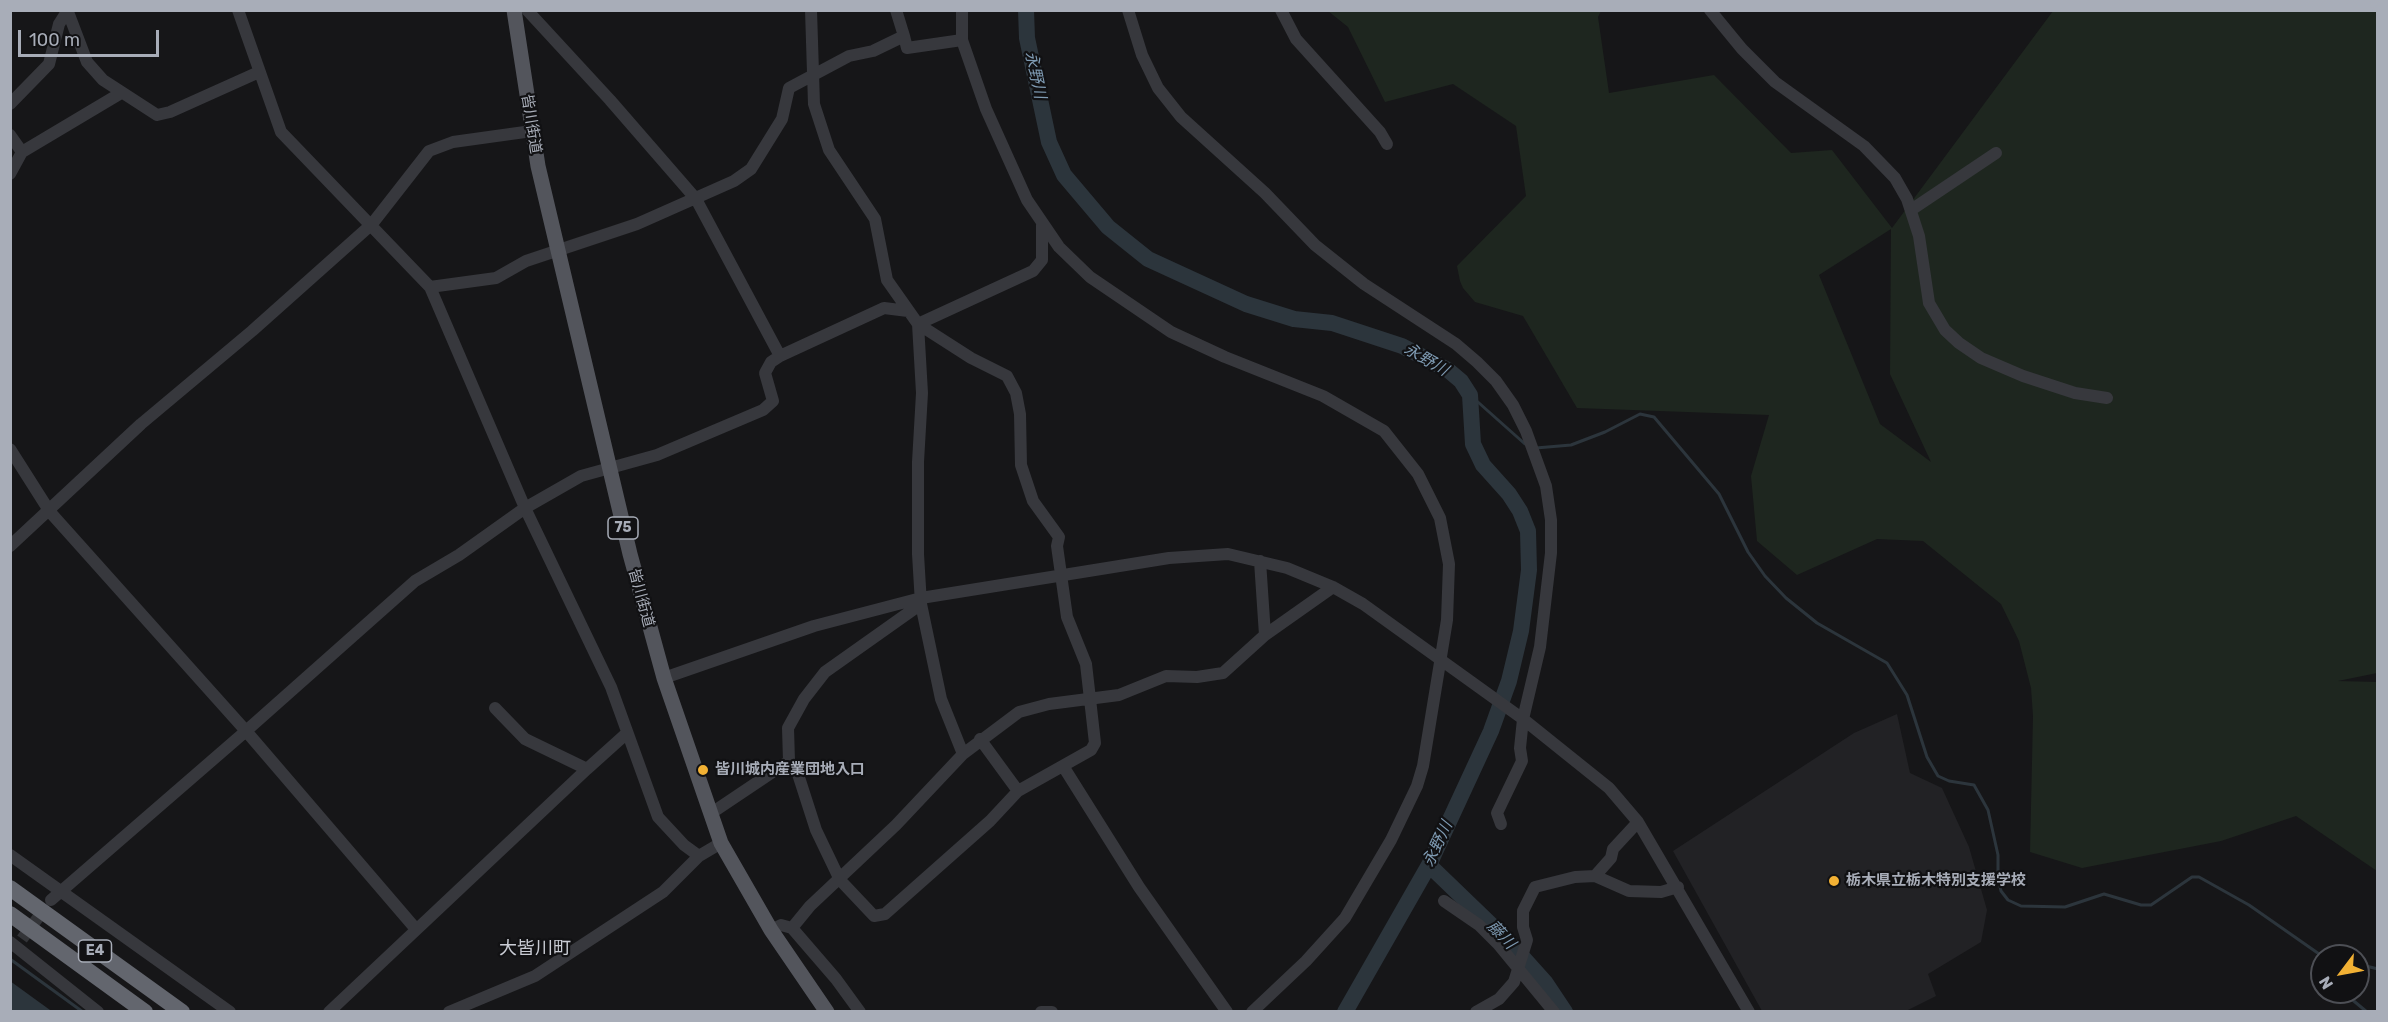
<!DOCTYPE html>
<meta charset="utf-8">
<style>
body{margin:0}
#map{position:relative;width:2388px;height:1022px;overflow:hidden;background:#161618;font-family:Rubik,sans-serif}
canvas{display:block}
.frame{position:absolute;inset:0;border:12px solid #a8adb8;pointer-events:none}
.north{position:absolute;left:2310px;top:944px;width:60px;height:60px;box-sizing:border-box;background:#111113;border:2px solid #4d4f55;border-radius:50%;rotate:238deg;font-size:16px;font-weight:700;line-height:24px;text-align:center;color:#a8adb8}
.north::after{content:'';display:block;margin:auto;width:21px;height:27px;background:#f2b134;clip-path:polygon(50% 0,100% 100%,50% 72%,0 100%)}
.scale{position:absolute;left:18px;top:30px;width:141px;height:27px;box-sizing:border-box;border:3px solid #a8adb8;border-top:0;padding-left:8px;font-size:18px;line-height:21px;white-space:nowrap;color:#a8adb8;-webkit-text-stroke:4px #111113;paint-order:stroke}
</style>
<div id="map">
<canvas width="2388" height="1022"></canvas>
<div class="frame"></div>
<div class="north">N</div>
<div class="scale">100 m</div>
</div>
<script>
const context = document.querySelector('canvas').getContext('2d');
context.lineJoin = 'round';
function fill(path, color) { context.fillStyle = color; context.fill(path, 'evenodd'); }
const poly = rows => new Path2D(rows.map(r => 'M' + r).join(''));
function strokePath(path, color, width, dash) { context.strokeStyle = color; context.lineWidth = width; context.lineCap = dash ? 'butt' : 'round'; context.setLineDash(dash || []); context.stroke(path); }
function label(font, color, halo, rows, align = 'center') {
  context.font = font + ' Rubik,"Noto Sans JP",sans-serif'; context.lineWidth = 4.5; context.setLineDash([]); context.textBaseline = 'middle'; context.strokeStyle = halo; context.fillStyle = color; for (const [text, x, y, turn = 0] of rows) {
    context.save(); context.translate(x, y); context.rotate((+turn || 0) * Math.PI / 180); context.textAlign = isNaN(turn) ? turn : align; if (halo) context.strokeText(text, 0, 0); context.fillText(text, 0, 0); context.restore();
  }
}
fill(poly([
 [1897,714,1910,773,1942,788,1969,847,1987,910,1981,942,1928,974,1936,996,1906,1011,1762,1011,1673,851,1854,733]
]), '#222225');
fill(poly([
 [1328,11,1601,11,1598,17,1609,93,1714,75,1791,153,1832,150,1892,228,2053,11,2377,11,2377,673,2338,681,2377,682,2377,871,2296,816,2221,841,2082,868,2030,852,2033,716,2031,688,2019,641,2001,604,1923,541,1877,539,1797,575,1757,541,1751,476,1769,415,1577,408,1523,316,1475,302,1463,288,1460,281,1457,266,1526,196,1516,126,1453,84,1385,102,1348,27],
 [1891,229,1890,374,1931,462,1880,424,1819,275]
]), '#1e261f');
fill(poly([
 [10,981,50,1010,49,1011,11,1011]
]), '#2c353c');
strokePath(poly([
 [1470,395,1525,444],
 [1536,448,1571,445,1605,432,1640,414,1654,417,1719,494,1748,552,1765,576,1786,598,1817,623,1887,663,1907,695,1927,757,1938,776,1949,781,1974,785,1988,810,1998,855,1998,878,2001,891,2008,900,2021,906,2065,907,2104,894,2141,905,2151,905,2192,877,2199,877,2249,905,2322,956],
 [10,959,83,1012],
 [2358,964,2378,969],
 [2343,992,2367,1012]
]), '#2c353c', 3);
strokePath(poly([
 [1026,10,1027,38,1049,142,1064,175,1108,227,1148,259,1246,304,1294,319,1332,323,1402,346,1448,370,1461,381,1470,395,1473,444,1483,465,1509,494,1520,511,1528,531,1529,570,1521,631,1509,681,1491,731,1429,865,1345,1012],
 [1429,865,1510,943,1545,982,1565,1012]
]), '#2c353c', 16);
strokePath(poly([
 [22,939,46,907]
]), '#333438', 12, [12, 6]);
strokePath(poly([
 [238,10,281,132,430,287,496,278,526,261,637,224,734,181,751,169,782,119,789,88,849,56,873,51,904,36,907,48,962,40],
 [527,10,610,100,696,199,780,356],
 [811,10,814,104,829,150,875,219,887,280,918,324,971,358,1007,376,1016,393,1020,414,1021,465,1033,501,1059,537,1057,546,1067,617,1086,664,1095,743,1091,750,1018,791,990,821,885,914,874,916,840,880,816,830,797,771,789,761,788,728,804,699,825,672,921,604],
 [896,10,904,36],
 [962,10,962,40,986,109,1027,200,1059,247,1090,277,1171,332,1225,357,1323,396,1384,431,1418,474,1440,518,1449,564,1447,620,1423,766,1417,786,1391,840,1345,918,1306,961,1252,1012],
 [1128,10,1142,55,1158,88,1181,117,1265,193,1315,245,1364,284,1456,344,1477,362,1496,381,1513,405,1526,431,1546,486,1551,520,1551,553,1540,647,1523,719,1520,748,1522,761,1497,813,1501,824],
 [1281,10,1296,39,1380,132,1387,144],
 [1710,10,1742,49,1775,82,1864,146,1895,178,1907,199,1919,236,1929,303,1945,330,1959,343,1981,358,2023,376,2075,393,2107,398],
 [68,12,87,62,103,80,157,115,170,112,259,72],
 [10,104,49,64,59,24,68,10],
 [10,135,22,152],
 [10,174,22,152,121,93],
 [1911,210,1996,153],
 [430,287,525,508,581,476,657,455,763,410,773,401,765,373,771,362,780,356,884,308,908,311],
 [918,324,922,393,918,462,918,554,921,604,941,699,963,754],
 [918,324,1033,271,1042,260,1042,225],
 [10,449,50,512,246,731,415,581,459,555,525,508,611,687,658,817,684,845,699,856],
 [10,546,141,424,252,331,372,224,429,151,453,142,532,131],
 [1265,635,1333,587],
 [664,678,814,626,921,598,1169,558,1228,554,1287,568,1333,587,1363,604,1523,719,1609,788,1638,822,1749,1012],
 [495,708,525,739,587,769,627,733],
 [980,739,1018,791],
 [1063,766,1139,887,1227,1012],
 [710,814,789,761],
 [10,855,230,1012],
 [1595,876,1611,858,1613,849,1638,822],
 [51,900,246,731,415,928],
 [1444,901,1479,925,1498,944,1554,1012],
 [792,928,836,979,860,1012],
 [771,930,781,925,792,928,810,906,896,825,963,754,1019,712,1049,704,1119,695,1166,676,1197,677,1223,673,1265,635,1260,561],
 [10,942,98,1012],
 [329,1012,587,769],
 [449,1012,535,976,663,892,699,856,721,843],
 [1041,1012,1052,1012],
 [1476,1012,1499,999,1514,982,1527,940,1523,927,1523,911,1535,887,1575,877,1595,876,1629,891,1661,892,1678,887]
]), '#37383d', 12);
strokePath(poly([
 [514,10,538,166,630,554,664,678,721,843,771,930,827,1012]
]), '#53555c', 15);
strokePath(poly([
 [10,888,182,1012],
 [10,914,145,1012]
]), '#63666e', 16);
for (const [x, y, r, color] of [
 [703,770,6,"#f2b134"],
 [1834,881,6,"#f2b134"]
]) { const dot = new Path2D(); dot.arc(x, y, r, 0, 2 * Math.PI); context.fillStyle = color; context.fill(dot); strokePath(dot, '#111113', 2); }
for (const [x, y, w] of [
 [623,528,30],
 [95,951,33]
]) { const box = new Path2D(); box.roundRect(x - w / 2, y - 11, w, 22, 4.5); context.fillStyle = '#111113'; context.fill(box); strokePath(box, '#a8adb8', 1.5); }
label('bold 14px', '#a8adb8', null, [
 ["75",623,528],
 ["E4",95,951]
]);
label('15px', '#a8adb8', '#111113', [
 ["皆川街道",531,124,81],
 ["皆川街道",641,598,75]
]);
label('bold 15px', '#a8adb8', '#111113', [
 ["皆川城内産業団地入口",715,770],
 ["栃木県立栃木特別支援学校",1846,881]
], 'left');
label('italic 16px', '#7f9bb3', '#111113', [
 ["永野川",1035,75,78],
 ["永野川",1426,360,30],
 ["永野川",1438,844,-65],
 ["藤川",1501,935,46]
]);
label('18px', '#c9ccd4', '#111113', [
 ["大皆川町",535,949]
]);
</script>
